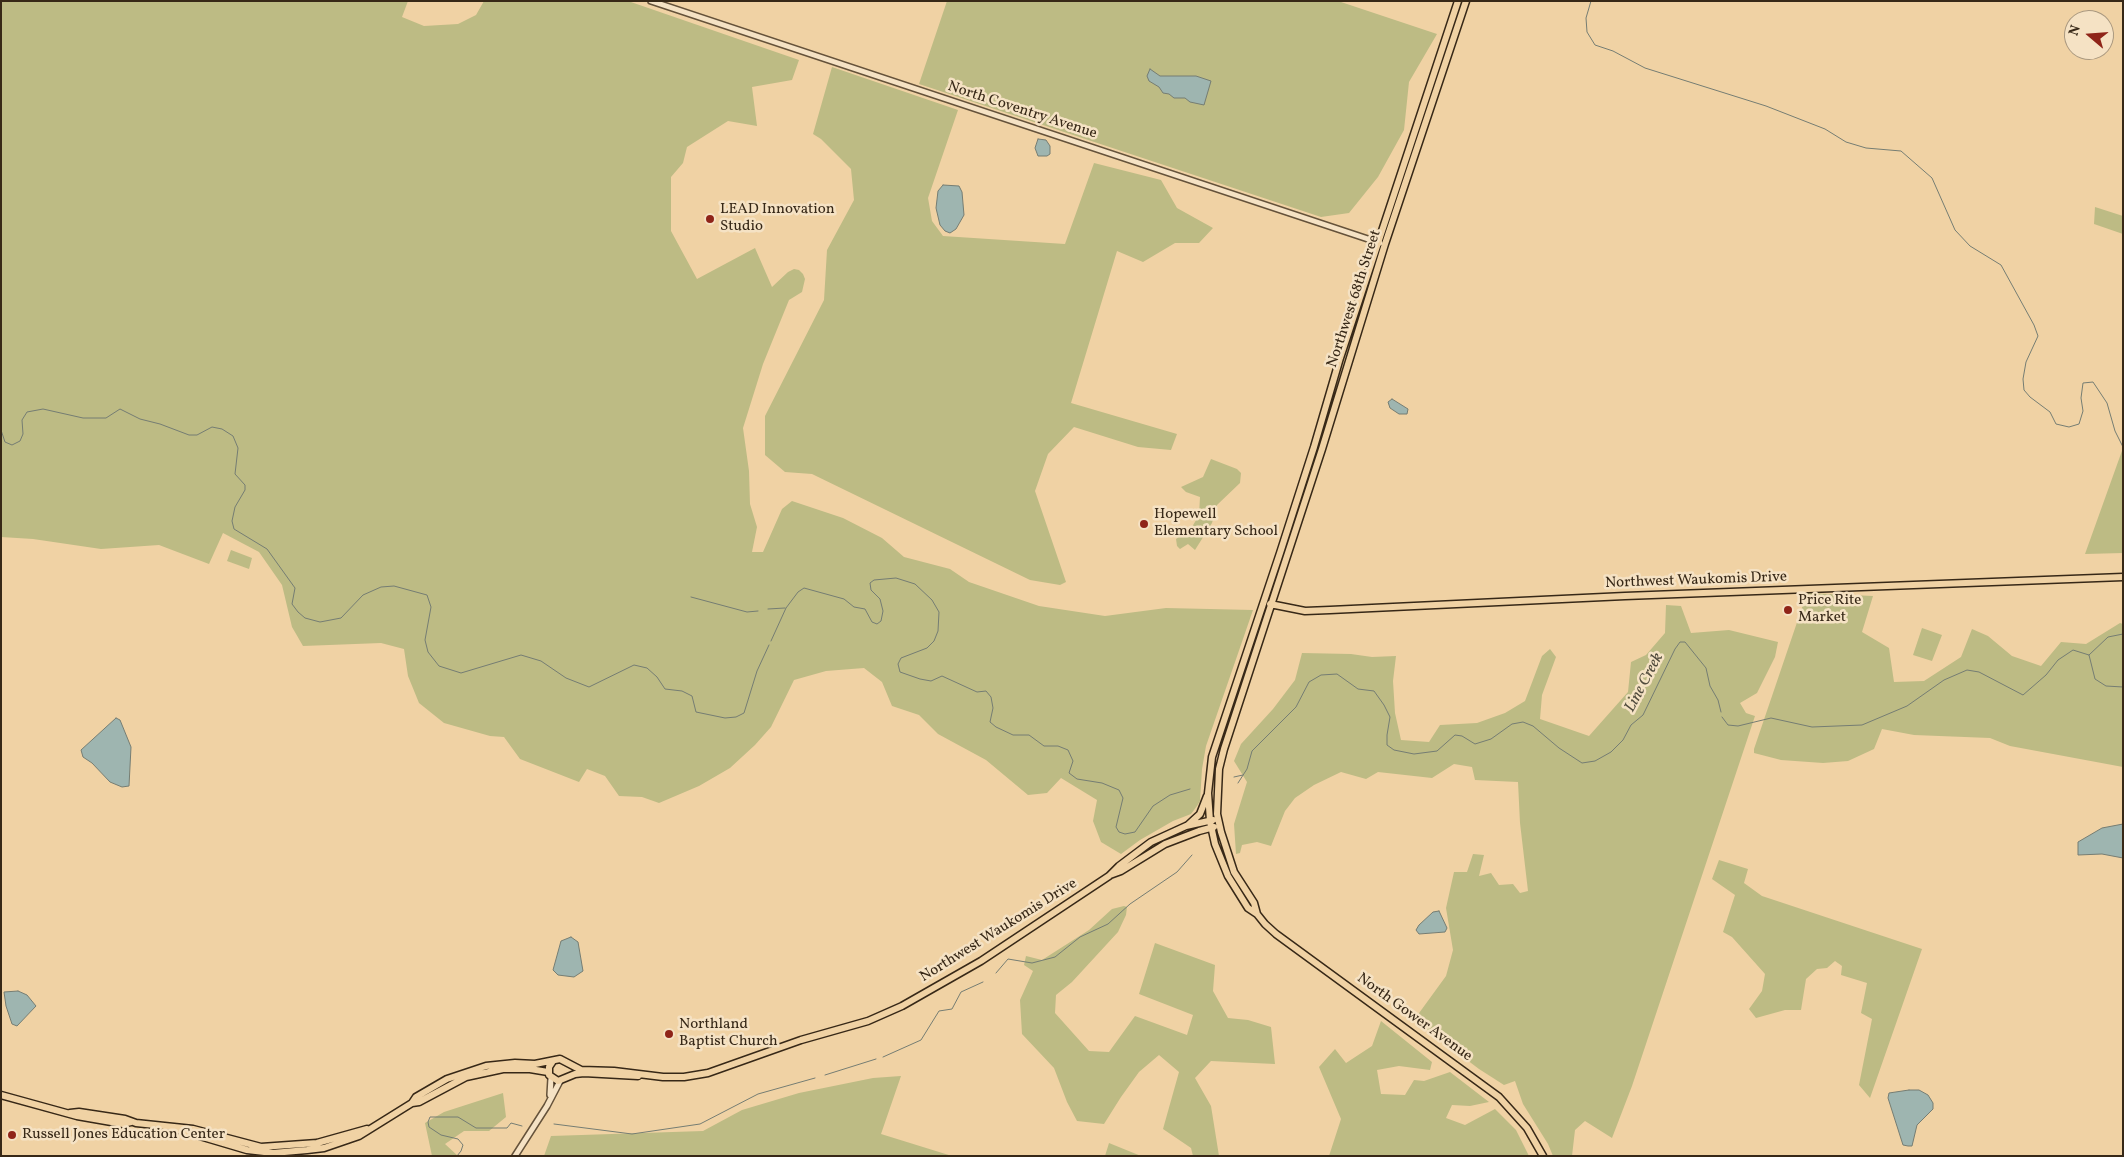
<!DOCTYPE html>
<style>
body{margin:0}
#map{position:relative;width:2124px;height:1157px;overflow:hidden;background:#f0d2a4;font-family:Vollkorn,serif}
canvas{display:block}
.frame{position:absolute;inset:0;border:2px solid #372817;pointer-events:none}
.north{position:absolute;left:2064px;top:10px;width:50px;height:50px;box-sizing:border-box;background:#f5e2c4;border:1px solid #a9987f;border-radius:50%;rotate:288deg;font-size:14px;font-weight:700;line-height:20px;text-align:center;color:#372817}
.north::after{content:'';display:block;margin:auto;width:18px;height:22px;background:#8f2418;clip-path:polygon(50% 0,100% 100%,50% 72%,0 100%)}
</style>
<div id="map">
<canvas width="2124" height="1157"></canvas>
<div class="frame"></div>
<div class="north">N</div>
</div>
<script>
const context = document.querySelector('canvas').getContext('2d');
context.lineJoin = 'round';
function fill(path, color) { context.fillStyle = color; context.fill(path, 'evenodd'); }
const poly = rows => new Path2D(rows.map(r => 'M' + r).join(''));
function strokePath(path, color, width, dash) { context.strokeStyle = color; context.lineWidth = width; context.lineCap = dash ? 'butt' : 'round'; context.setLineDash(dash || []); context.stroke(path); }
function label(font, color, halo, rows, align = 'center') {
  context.font = font + ' Vollkorn,serif'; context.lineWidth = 5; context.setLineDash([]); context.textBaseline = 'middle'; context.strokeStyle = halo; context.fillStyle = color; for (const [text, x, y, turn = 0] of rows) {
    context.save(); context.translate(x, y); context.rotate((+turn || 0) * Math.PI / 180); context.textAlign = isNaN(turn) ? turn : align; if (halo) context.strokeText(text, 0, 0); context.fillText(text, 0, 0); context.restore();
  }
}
fill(poly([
 [1,1,408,1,402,17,424,26,458,24,476,15,484,1,628,1,799,60,792,80,752,87,757,126,728,121,687,147,683,163,671,177,671,231,697,279,755,248,772,287,788,272,794,269,799,270,803,274,805,279,802,292,789,300,763,364,743,428,749,471,750,504,757,527,752,552,763,552,782,509,792,501,843,518,882,538,904,557,950,569,969,582,1039,606,1105,616,1166,608,1253,610,1206,746,1202,769,1200,801,1197,806,1191,814,1173,821,1140,840,1121,854,1101,842,1093,821,1097,800,1061,778,1047,793,1028,795,986,760,938,734,919,715,892,706,882,682,864,668,826,671,794,680,771,727,755,745,730,768,699,786,659,803,642,797,619,796,605,776,587,769,579,782,520,759,504,737,490,736,444,723,419,703,408,676,404,649,381,643,303,646,292,627,282,585,259,552,223,533,209,564,159,545,101,549,33,539,1,537],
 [947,1,1338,1,1437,34,1409,82,1404,130,1378,177,1349,213,1321,217,919,84],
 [832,67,958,110,928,198,932,221,943,236,1065,244,1094,163,1161,180,1177,208,1213,228,1199,243,1175,243,1143,262,1117,251,1071,403,1177,434,1171,450,1138,447,1074,427,1048,454,1035,491,1066,582,1060,585,1030,580,812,474,785,472,765,455,765,416,824,300,827,250,854,200,851,169,821,139,813,134],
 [2095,207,2123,216,2123,234,2094,224],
 [2123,448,2123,553,2085,554],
 [1211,459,1237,469,1241,473,1240,483,1217,505,1212,523,1195,550,1188,544,1180,549,1177,546,1176,539,1180,536,1180,531,1192,527,1199,515,1200,497,1186,492,1181,487,1203,477],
 [231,550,252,558,249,569,227,561],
 [1807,593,1873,596,1862,632,1889,648,1894,682,1924,681,1961,657,1972,629,1988,636,2012,656,2041,666,2061,642,2086,644,2120,623,2123,624,2123,767,2010,746,1990,738,1914,735,1882,729,1874,749,1848,761,1823,763,1781,760,1754,753,1754,749],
 [1666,605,1681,606,1691,633,1729,630,1778,642,1775,657,1757,693,1740,703,1746,713,1755,716,1632,1086,1612,1138,1585,1121,1575,1130,1572,1156,1553,1156,1548,1144,1523,1104,1515,1081,1504,1085,1479,1069,1414,1020,1446,976,1453,950,1446,908,1454,872,1467,872,1473,854,1484,855,1479,876,1491,873,1499,885,1513,884,1520,893,1528,891,1520,823,1518,782,1475,780,1472,767,1454,764,1432,778,1378,772,1366,779,1341,772,1314,785,1295,798,1285,811,1271,846,1257,842,1242,845,1240,853,1236,854,1234,824,1247,782,1234,761,1241,744,1273,709,1295,680,1302,653,1351,654,1372,657,1396,656,1393,681,1395,713,1401,740,1429,742,1440,725,1477,723,1505,713,1525,701,1542,656,1550,649,1556,657,1542,695,1540,719,1589,736,1628,692,1631,662,1646,655,1665,633],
 [1922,628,1942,635,1932,661,1913,655],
 [1719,860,1748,869,1744,883,1762,896,1922,949,1870,1098,1859,1085,1872,1019,1861,1013,1867,983,1841,975,1842,966,1835,961,1827,968,1817,969,1806,979,1801,1010,1785,1010,1756,1018,1749,1009,1762,991,1765,974,1732,937,1723,932,1735,895,1712,879],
 [1124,906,1127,907,1126,915,1118,932,1072,982,1056,995,1055,1013,1089,1051,1109,1052,1135,1016,1187,1035,1193,1015,1139,994,1155,943,1215,965,1213,991,1228,1018,1248,1020,1271,1027,1275,1064,1211,1061,1195,1078,1211,1106,1219,1156,1193,1156,1191,1148,1163,1129,1179,1072,1159,1055,1139,1072,1121,1097,1104,1124,1077,1121,1067,1102,1054,1068,1022,1034,1020,1000,1033,971,1024,965,1026,956,1042,960,1089,930,1112,909],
 [1381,1021,1432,1062,1430,1070,1399,1066,1377,1070,1381,1094,1405,1095,1414,1080,1424,1081,1450,1072,1489,1102,1470,1106,1452,1105,1446,1118,1465,1125,1495,1109,1516,1130,1529,1156,1329,1156,1341,1119,1319,1067,1335,1049,1346,1063,1372,1046],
 [901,1076,881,1134,952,1156,544,1156,551,1136,703,1131,742,1110,799,1093,873,1078],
 [503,1093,506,1117,489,1131,464,1131,445,1144,458,1156,432,1156,425,1123,444,1112],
 [1109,1143,1141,1156,1105,1156]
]), '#bdbb84');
const water = poly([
 [1150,69,1160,76,1196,76,1211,81,1204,105,1190,102,1185,98,1174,98,1169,94,1163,93,1159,87,1149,81,1147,76,1150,69],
 [1038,139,1046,140,1050,146,1050,154,1047,156,1038,156,1035,148,1038,139],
 [943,185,959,186,962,192,964,215,956,229,950,233,945,231,940,225,936,208,938,191,943,185],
 [1392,399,1408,409,1407,414,1399,414,1390,408,1388,402,1392,399],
 [116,718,120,720,131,747,129,786,122,787,110,782,92,763,83,757,81,750,116,718],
 [2123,824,2123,858,2102,854,2078,855,2078,842,2102,828,2123,824],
 [1439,911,1447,928,1445,932,1419,934,1416,930,1419,925,1433,912,1439,911],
 [571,937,578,942,583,971,574,977,558,975,553,970,561,941,571,937],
 [18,991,27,995,36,1006,17,1026,12,1024,6,1006,4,992,18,991],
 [1909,1090,1919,1090,1928,1095,1933,1103,1933,1109,1917,1125,1912,1146,1908,1146,1903,1145,1888,1098,1889,1093,1909,1090]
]);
fill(water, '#9eb5b0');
strokePath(water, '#757d73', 1);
strokePath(poly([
 [1591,1,1586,18,1587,32,1595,45,1613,51,1645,68,1766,106,1825,129,1846,142,1866,148,1901,151,1932,178,1955,230,1970,246,2001,265,2034,325,2038,336,2026,362,2023,379,2024,390,2030,397,2050,412,2056,424,2069,427,2079,424,2083,411,2081,398,2083,383,2093,382,2107,403,2115,431,2123,447],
 [1,430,5,442,12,445,20,441,23,434,22,420,27,412,43,409,83,418,106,418,120,409,140,419,160,424,189,435,197,435,212,427,222,429,233,436,238,448,235,474,245,485,245,490,235,507,232,521,234,529,267,549,295,588,292,604,298,612,305,618,320,622,341,618,363,595,381,587,394,586,427,595,431,607,425,640,428,652,439,666,461,673,521,655,541,661,566,678,589,687,634,665,647,668,657,677,665,689,682,691,692,696,696,712,725,718,736,717,744,713,757,671,769,645],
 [691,597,747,612,758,611],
 [768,609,785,608],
 [771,641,786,608,798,592,804,588,844,599,854,607,865,609,872,622,877,624,881,621,883,611,880,599,871,590,870,583,874,580,896,578,915,584,932,600,939,612,938,631,934,641,927,648,901,658,898,664,900,672,920,679,931,681,942,676,977,692,986,691,991,697,993,708,990,722,996,727,1013,735,1029,735,1044,746,1058,746,1068,750,1073,761,1069,773,1077,779,1102,783,1119,790,1123,798,1116,827,1119,832,1125,834,1135,832,1153,806,1170,795,1190,789],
 [2089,655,2108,637,2123,634],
 [1722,717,1728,725,1738,726,1771,718,1812,727,1862,725,1907,706,1944,680,1967,670,1979,672,2023,695,2046,675,2058,660,2073,650,2089,655,2095,679,2106,686,2123,687],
 [1234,777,1243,775],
 [1238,783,1247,769,1252,751,1296,707,1309,682,1321,675,1337,674,1358,689,1374,691,1384,705,1390,717,1387,735,1387,745,1394,750,1414,754,1437,751,1455,735,1462,736,1475,744,1491,739,1512,724,1523,722,1533,726,1559,748,1582,763,1595,761,1611,752,1623,740,1631,725,1643,715,1675,649,1680,642,1685,642,1706,668,1710,686,1718,700,1721,712],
 [996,973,1008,959,1032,963,1055,957,1080,937,1108,924,1130,904,1177,872,1192,855],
 [883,1057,921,1040,939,1011,952,1009,961,992,983,982],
 [825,1075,876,1059],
 [554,1124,632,1134,700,1124,758,1094,815,1078],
 [457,1156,461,1151,463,1145,458,1139,441,1135,429,1127,428,1122,430,1117,458,1117,476,1128,507,1128,511,1123,522,1126]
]), '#757d73', 1);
const minor = poly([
 [651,1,1380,243],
 [550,1095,551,1078],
 [515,1156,547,1106,560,1081]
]);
const major = poly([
 [1458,1,1340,358,1314,447,1280,553,1212,757,1208,793,1210,821,1215,844,1228,876,1248,908,1257,914,1265,924,1276,934,1499,1097,1527,1128,1543,1156],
 [1270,604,1305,611,1330,610,1625,596,2123,577],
 [1188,825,1200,814,1207,796],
 [1110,875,1121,871,1165,844,1199,831,1214,827],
 [1257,914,1254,903,1234,872,1221,832,1217,814,1219,769,1224,749,1322,449,1385,244,1466,1],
 [553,1061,549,1067,549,1075,558,1081,575,1074,584,1073,638,1076],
 [1,1095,77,1116,123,1124,131,1122],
 [412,1103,416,1097,447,1079,486,1066,515,1063,535,1064,560,1059,581,1070,614,1071,663,1077,684,1077,708,1073,801,1040,868,1021,902,1006,981,961,1109,876,1119,866,1151,842,1186,826,1213,820],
 [70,1113,79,1112,125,1119,136,1123,193,1129,261,1147,317,1143,367,1129],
 [176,1129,247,1150,273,1153,307,1150,324,1148,359,1136,412,1103,419,1102,466,1077,503,1069,530,1069,548,1072]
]);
strokePath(minor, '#65523a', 8);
strokePath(major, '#372817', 9);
strokePath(minor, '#f5e2c4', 5);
strokePath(major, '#f0d2a4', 6);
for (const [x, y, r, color] of [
 [710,219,5,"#8f2418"],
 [1144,524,5,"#8f2418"],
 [1788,610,5,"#8f2418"],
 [669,1034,5,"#8f2418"],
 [12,1135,5,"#8f2418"]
]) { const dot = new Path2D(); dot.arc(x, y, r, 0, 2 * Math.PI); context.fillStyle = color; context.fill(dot); strokePath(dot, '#f5e2c4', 2); }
label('15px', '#372817', '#f5e2c4', [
 ["North Coventry Avenue",1022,111,18],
 ["Northwest 68th Street",1355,299,-72],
 ["Northwest Waukomis Drive",1696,581,-2],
 ["Northwest Waukomis Drive",999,931,-32],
 ["North Gower Avenue",1414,1018,36]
]);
label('15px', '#372817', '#f5e2c4', [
 ["LEAD Innovation",720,210],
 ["Studio",720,227],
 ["Hopewell",1154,515],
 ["Elementary School",1154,532],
 ["Price Rite",1798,601],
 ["Market",1798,618],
 ["Northland",679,1025],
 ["Baptist Church",679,1042],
 ["Russell Jones Education Center",22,1135]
], 'left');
label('italic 16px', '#514b3d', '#f5e2c4', [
 ["Line Creek",1645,683,-62]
]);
</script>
